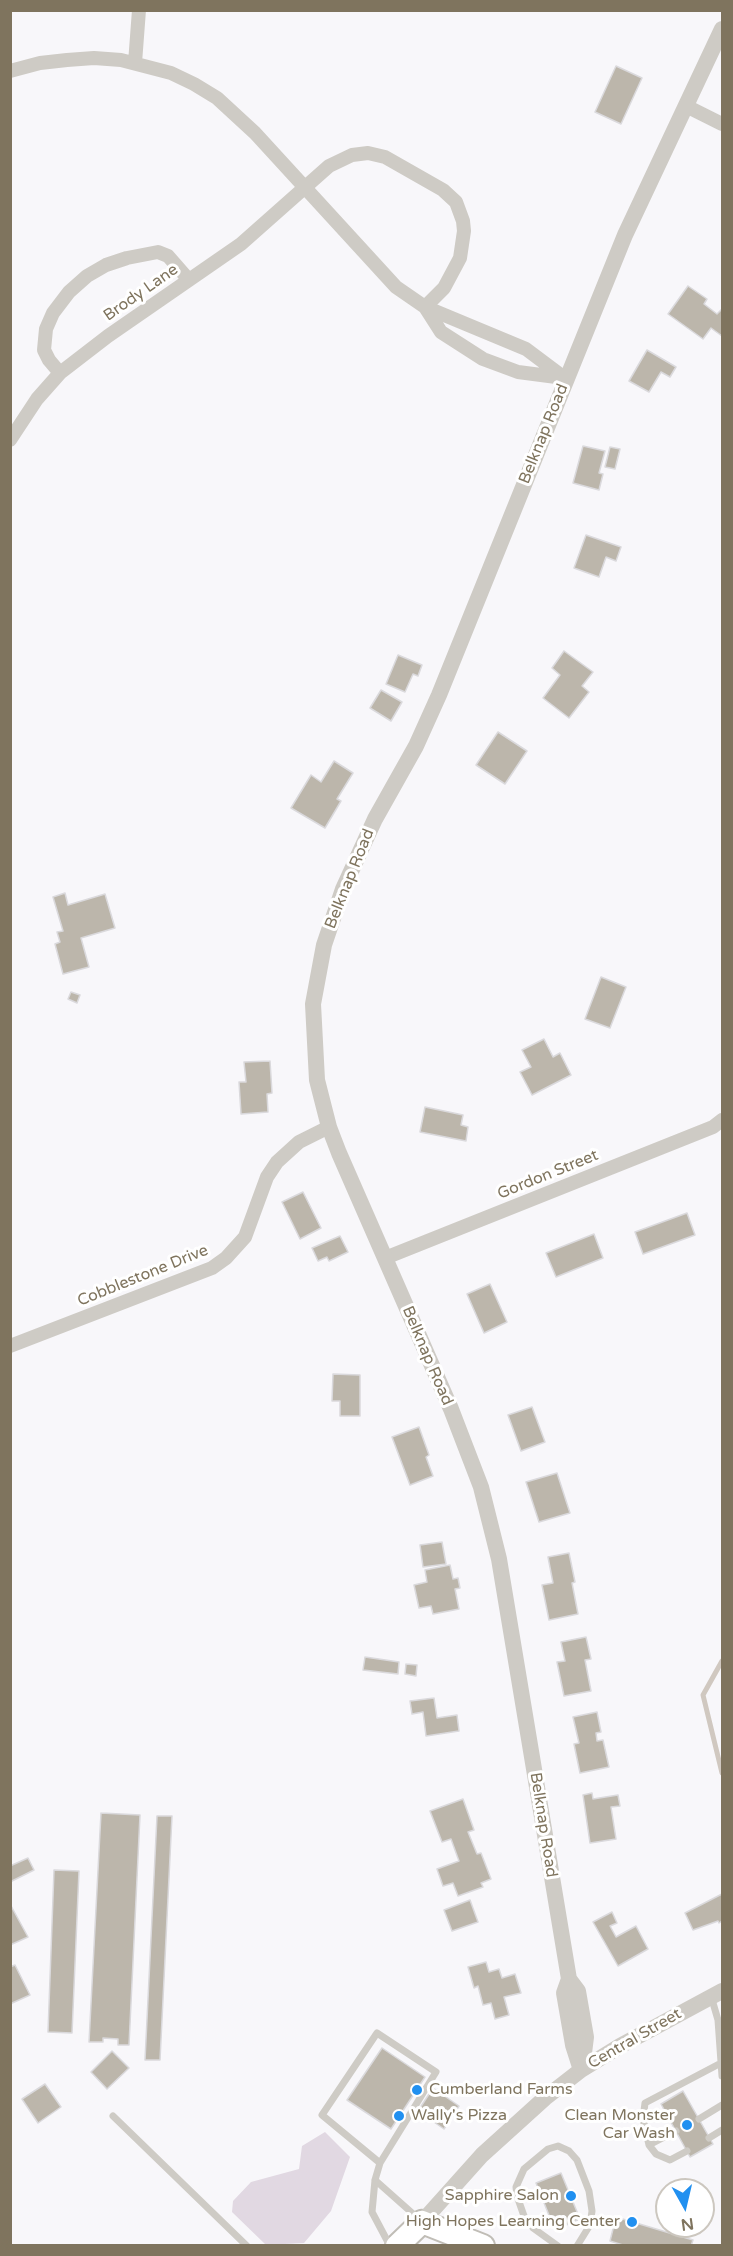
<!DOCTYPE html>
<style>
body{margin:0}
#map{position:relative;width:733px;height:2256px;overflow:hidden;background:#f8f7fa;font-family:"Varela Round",sans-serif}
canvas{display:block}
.frame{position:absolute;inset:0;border:12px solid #7f745e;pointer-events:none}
.north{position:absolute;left:655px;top:2178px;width:60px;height:60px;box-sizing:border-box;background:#fff;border:2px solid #ccc7bf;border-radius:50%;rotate:172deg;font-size:16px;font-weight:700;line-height:24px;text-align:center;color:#7f745e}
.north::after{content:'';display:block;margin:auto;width:21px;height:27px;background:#2190f0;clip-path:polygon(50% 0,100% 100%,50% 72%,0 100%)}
</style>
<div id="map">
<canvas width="733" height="2256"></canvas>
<div class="frame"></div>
<div class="north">N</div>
</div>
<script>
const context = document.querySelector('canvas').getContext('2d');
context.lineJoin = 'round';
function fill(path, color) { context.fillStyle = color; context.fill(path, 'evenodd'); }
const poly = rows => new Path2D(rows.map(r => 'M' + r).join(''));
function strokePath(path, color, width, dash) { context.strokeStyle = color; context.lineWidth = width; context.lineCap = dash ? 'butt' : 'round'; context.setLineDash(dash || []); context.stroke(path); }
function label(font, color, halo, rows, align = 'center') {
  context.font = font + ' "Varela Round",sans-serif'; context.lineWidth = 6; context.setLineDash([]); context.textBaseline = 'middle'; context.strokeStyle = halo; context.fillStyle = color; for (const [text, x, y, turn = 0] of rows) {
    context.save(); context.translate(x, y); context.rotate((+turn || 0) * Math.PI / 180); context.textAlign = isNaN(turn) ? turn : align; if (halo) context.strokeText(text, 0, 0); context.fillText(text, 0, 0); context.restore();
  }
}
fill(poly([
 [325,2132,350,2157,331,2211,304,2243,266,2245,232,2212,233,2201,251,2182,299,2169,302,2146]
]), '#e1d8e2');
strokePath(poly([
 [722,1661,703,1695,722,1773]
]), '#d0c8c0', 5);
const building = poly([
 [616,66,642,78,621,124,595,112,616,66],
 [688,286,707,299,704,304,717,314,722,309,722,336,711,328,703,339,668,314,688,286],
 [647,350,676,367,670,377,661,372,649,392,629,381,647,350],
 [583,446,605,451,599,473,603,474,599,490,573,483,583,446],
 [610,447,620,449,615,469,605,467,610,447],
 [586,535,621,547,616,561,606,557,599,577,574,568,586,535],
 [564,651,593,672,582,686,589,692,569,718,543,698,560,675,552,668,564,651],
 [398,655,422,665,418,676,413,674,405,692,386,684,398,655],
 [381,690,402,702,391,721,370,708,381,690],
 [498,732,527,751,505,784,476,765,498,732],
 [334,761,353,773,337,799,341,801,325,828,291,808,311,775,321,782,334,761],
 [65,893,68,905,105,894,115,928,81,938,89,967,63,974,55,944,60,942,57,932,63,931,53,897,65,893],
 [601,977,626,987,610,1028,585,1019,601,977],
 [71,992,80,995,77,1003,68,999,71,992],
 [544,1039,553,1057,560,1053,571,1075,532,1095,520,1072,531,1067,522,1050,544,1039],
 [270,1061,272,1093,267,1094,268,1112,241,1114,239,1082,246,1082,244,1062,270,1061],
 [425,1107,463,1115,461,1125,468,1127,466,1141,420,1132,425,1107],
 [303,1192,321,1228,300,1239,282,1202,303,1192],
 [687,1213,695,1235,643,1254,635,1232,687,1213],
 [594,1234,603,1258,556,1277,546,1253,594,1234],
 [340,1236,348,1252,329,1261,327,1257,318,1261,312,1248,340,1236],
 [490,1284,507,1322,484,1333,467,1294,490,1284],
 [333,1374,360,1375,360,1416,340,1416,340,1401,332,1401,333,1374],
 [532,1407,545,1442,521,1451,508,1415,532,1407],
 [419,1427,429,1455,426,1457,433,1476,410,1485,392,1437,419,1427],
 [557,1473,570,1513,539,1522,526,1482,557,1473],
 [442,1542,446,1564,423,1567,420,1545,442,1542],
 [569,1553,575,1582,572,1583,578,1614,549,1620,542,1585,553,1583,548,1557,569,1553],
 [450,1565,453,1579,458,1578,460,1588,455,1589,459,1609,433,1614,431,1606,419,1608,414,1585,427,1582,425,1570,450,1565],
 [586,1637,591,1659,585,1660,591,1691,564,1696,557,1662,565,1661,561,1642,586,1637],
 [365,1657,399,1662,398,1674,363,1670,365,1657],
 [406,1664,417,1665,416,1676,405,1674,406,1664],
 [434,1698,437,1718,457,1715,459,1731,426,1736,423,1712,412,1714,410,1701,434,1698],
 [597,1712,601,1732,596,1733,597,1741,603,1740,609,1767,580,1773,574,1744,579,1743,573,1717,597,1712],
 [592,1793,593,1799,618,1795,620,1806,611,1807,616,1839,590,1843,583,1795,592,1793],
 [463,1799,474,1830,468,1832,477,1854,481,1853,491,1879,481,1883,483,1887,458,1896,453,1883,443,1886,437,1869,459,1861,451,1839,442,1842,430,1811,463,1799],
 [101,1813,140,1815,129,2045,118,2045,118,2039,103,2038,103,2042,89,2042,101,1813],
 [157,1816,172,1816,160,2060,145,2060,157,1816],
 [28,1858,34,1870,10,1882,10,1866,28,1858],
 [54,1870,79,1871,72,2033,48,2032,54,1870],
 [722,1894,722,1921,719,1923,718,1921,693,1930,685,1913,722,1894],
 [470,1900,478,1922,452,1931,444,1910,470,1900],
 [10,1904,28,1937,10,1945,10,1904],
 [612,1912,617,1923,610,1926,616,1937,636,1926,648,1949,618,1966,593,1922,612,1912],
 [486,1962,489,1972,499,1969,502,1978,515,1974,521,1993,504,1997,509,2015,495,2019,491,2003,483,2005,478,1986,474,1988,468,1967,486,1962],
 [15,1965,30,1995,10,2004,10,1967,15,1965],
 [382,2048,425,2077,391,2129,347,2100,382,2048],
 [112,2051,129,2068,107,2089,91,2072,112,2051],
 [45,2084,61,2107,38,2123,22,2099,45,2084],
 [433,2088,459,2106,444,2129,418,2111,433,2088],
 [683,2091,713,2144,690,2157,661,2104,683,2091],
 [561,2173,580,2219,555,2230,536,2183,561,2173],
 [616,2217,693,2240,691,2246,626,2246,610,2241,616,2217]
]);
fill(building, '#bcb6ab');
strokePath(building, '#dad9dc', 1.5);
const primary = poly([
 [397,2246,422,2222,483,2246]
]);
strokePath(primary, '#c0bdb6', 26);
strokePath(poly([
 [711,1996,718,2020,722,2076],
 [113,2116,247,2246],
 [699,2119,722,2105],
 [709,2138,722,2130],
 [649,2145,676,2131],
 [687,2151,670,2160,656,2154,649,2145,643,2119,645,2103,721,2063],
 [380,2163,322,2115,377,2033,436,2072,380,2163,375,2180,372,2212,390,2246],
 [375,2180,420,2220],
 [558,2246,533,2228,524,2216,517,2196,516,2187,524,2169,548,2149,558,2146,569,2151,577,2160,589,2191,592,2211,590,2225,577,2246]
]), '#cecbc5', 7);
strokePath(poly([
 [135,63,139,10],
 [10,71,40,63,67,60,94,58,121,60,171,73,194,84,217,98,255,133,396,287,425,307,526,349,566,379],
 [686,106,722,124],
 [425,307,441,332,483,359,518,372,564,378],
 [60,373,49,360,44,350,46,329,53,313,69,292,87,276,106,265,127,258,158,252,168,256,189,280],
 [10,440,37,399,60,373,108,336,241,244,329,166,352,155,368,153,385,157,443,190,456,202,463,221,464,231,460,258,444,288,425,307],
 [385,1258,713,1127,722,1120],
 [10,1346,212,1268,226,1258,245,1237,267,1177,277,1162,299,1142,329,1127]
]), '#cecbc5', 14);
strokePath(poly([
 [569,1979,578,1991,586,2037,582,2069],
 [581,2070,573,2045,564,1993,569,1979,499,1559,481,1487,451,1409,339,1153,329,1127,317,1080,313,1004,324,945,343,889,375,819,416,746,439,695,625,235,722,29],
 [422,2222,482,2155,545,2098,581,2070,620,2046,722,1991]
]), '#cecbc5', 16);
strokePath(primary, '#fff', 22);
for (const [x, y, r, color] of [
 [417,2090,6,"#2190f0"],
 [399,2116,6,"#2190f0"],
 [687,2125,6,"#2190f0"],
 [571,2196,6,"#2190f0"],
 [632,2222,6,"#2190f0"]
]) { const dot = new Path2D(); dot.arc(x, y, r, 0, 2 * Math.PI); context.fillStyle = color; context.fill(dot); strokePath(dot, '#fff', 2); }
label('16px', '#7f745e', '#fff', [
 ["Brody Lane",141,293,-35],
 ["Belknap Road",544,434,-68],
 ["Belknap Road",350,879,-68],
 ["Gordon Street",548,1175,-22],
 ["Cobblestone Drive",143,1276,-22],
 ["Belknap Road",427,1356,67],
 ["Belknap Road",543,1825,81],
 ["Central Street",635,2039,-30]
]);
label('16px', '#7f745e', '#fff', [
 ["Cumberland Farms",429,2090,"left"],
 ["Wally's Pizza",411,2116,"left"],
 ["Clean Monster",675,2116],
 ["Car Wash",675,2134],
 ["Sapphire Salon",559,2196],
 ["High Hopes Learning Center",620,2222]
], 'right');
</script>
